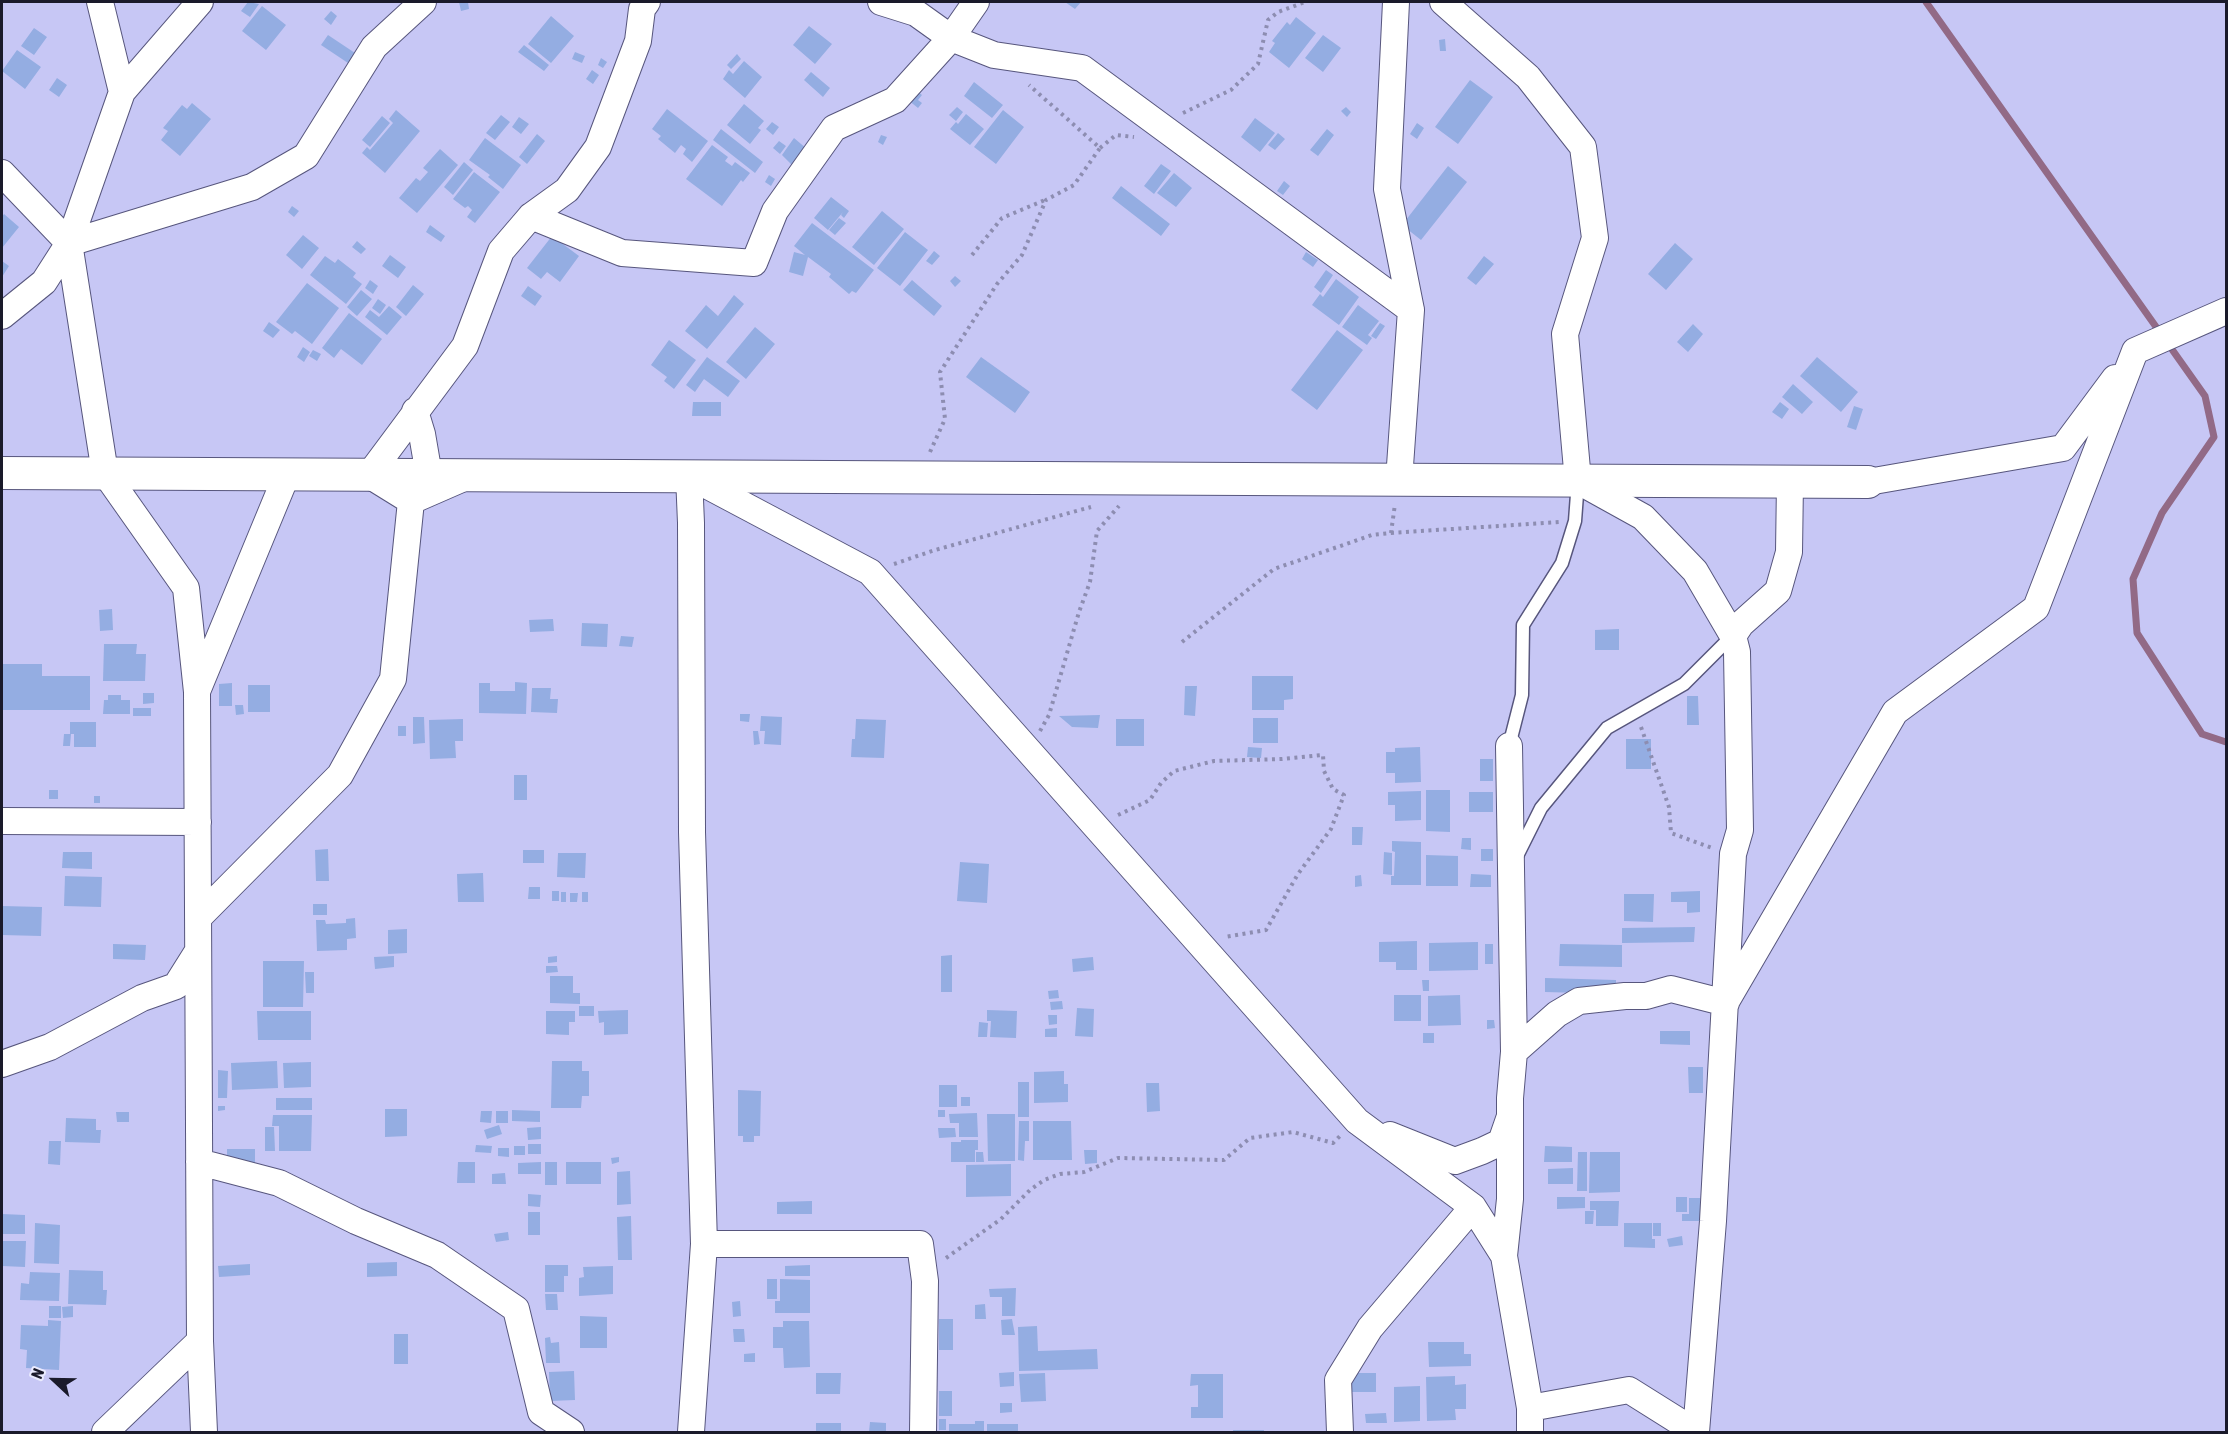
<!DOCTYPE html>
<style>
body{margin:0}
#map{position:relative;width:2228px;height:1434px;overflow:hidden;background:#c7c7f5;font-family:"Asap Condensed",sans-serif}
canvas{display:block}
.frame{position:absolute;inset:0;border:3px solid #1a1a2a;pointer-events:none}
.north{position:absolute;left:24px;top:1350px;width:60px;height:60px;-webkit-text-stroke:4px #eaebfe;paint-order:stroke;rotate:292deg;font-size:16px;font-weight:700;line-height:24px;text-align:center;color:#1a1a2a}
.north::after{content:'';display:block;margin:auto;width:21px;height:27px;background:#1a1a2a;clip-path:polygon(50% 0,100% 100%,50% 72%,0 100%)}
</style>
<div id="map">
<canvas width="2228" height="1434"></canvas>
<div class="frame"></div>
<div class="north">N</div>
</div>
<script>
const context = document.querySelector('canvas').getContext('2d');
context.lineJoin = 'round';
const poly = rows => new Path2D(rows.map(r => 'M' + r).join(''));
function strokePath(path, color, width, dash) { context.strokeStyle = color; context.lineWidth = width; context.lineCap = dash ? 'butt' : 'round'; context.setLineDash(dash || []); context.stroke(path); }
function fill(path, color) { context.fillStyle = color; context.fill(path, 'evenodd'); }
strokePath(poly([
 [1926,2,2205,396,2214,437,2162,513,2133,579,2137,633,2202,734,2226,742]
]), '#926a86', 7);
fill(poly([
 [248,2,259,4,250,17,241,11],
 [459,2,468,2,469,9,461,11],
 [1065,2,1081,2,1075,9],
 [262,6,286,25,266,50,242,31],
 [331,11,337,16,331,25,324,19],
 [551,16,574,36,551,63,528,44],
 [1296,17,1316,33,1289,68,1269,52,1275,43,1272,41,1287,22,1290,25],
 [809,26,832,44,815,64,793,45],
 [34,28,47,37,34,55,21,46],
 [328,35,355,53,348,63,321,45],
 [1323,35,1341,48,1323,72,1305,58],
 [1445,39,1446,51,1440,51,1439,40],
 [524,45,549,65,544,71,518,52],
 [17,50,41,67,25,89,2,71],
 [575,52,585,56,582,63,572,59],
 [737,54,741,59,731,69,727,65],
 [601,58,607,62,603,68,598,65],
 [744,61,762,77,745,98,723,79,729,70,733,74],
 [592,70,599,75,593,84,586,79],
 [811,72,830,88,823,97,804,80],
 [57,78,67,85,59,97,49,90],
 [1470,80,1493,97,1458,144,1435,127],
 [974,82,1003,105,992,118,964,96],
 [916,90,922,95,918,100,922,103,918,108,908,100],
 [192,103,211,119,180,156,161,140,168,131,163,128,182,105,187,109],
 [744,104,764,121,758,128,761,130,750,144,727,125],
 [957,107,963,112,956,121,949,115],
 [1346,107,1351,112,1347,117,1341,111],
 [667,109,708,141,692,162,683,154,686,149,681,145,675,153,658,139,661,136,652,129],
 [396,110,420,131,385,173,362,153,367,147,370,150,393,123,389,119],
 [1003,110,1024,127,996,164,974,147],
 [966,114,984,129,970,145,950,129,956,122,958,124],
 [501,115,510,122,495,140,486,133],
 [382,116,390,123,370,147,362,140],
 [519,117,529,124,521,134,512,127],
 [1255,118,1275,133,1260,152,1241,137],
 [772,122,779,127,773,135,766,129],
 [1417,123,1424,128,1417,139,1410,134],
 [721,129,763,162,755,173,713,140],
 [1327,129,1334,135,1318,156,1310,150],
 [1278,133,1285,139,1275,150,1268,145],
 [537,134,545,141,527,164,519,157],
 [881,135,887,137,883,145,878,142],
 [485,138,521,165,503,189,488,177,490,175,469,160],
 [794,138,807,149,792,165,782,155],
 [779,141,786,146,780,154,773,148],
 [712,145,728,157,725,161,732,166,735,162,750,173,743,182,741,180,722,206,686,179],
 [440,149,458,165,417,213,399,198,416,178,420,181,428,172,423,168],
 [464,162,473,170,453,195,444,187],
 [1161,164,1171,171,1154,194,1144,186],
 [1448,166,1467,182,1421,240,1402,225],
 [474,172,500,192,475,223,467,217,472,210,468,206,465,208,453,199],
 [1174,173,1192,188,1176,207,1157,193],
 [769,175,775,179,771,186,765,182],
 [1284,181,1290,186,1283,195,1277,191],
 [1121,186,1170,224,1161,236,1112,198],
 [831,197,849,211,844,218,841,215,843,212,828,230,814,218],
 [292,206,299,211,294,217,288,212],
 [882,211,904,229,874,265,852,247],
 [4,214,19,227,2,248,2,217],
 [839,218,846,223,835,235,829,230],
 [812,223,874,270,856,293,852,291,849,294,829,277,831,274,808,257,803,276,789,272,794,252,805,255,794,246],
 [430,225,445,236,441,242,426,232],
 [905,232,928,250,900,286,877,268],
 [303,235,319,248,302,269,286,255],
 [552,236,579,256,560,282,547,272,541,279,527,268],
 [357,241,366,249,361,254,352,247],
 [1675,243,1693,259,1666,290,1648,274],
 [934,251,940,256,932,265,926,261],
 [1306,252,1318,260,1313,267,1302,259],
 [390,255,406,267,398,278,382,266],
 [325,256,335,263,338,259,356,273,353,277,362,284,346,304,310,275],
 [1484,256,1494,264,1476,285,1467,278],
 [2,261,9,266,2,277],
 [1326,270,1333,275,1321,293,1314,287],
 [955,276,961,281,955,287,950,281],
 [1336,279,1359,297,1339,325,1312,305,1320,294,1323,297],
 [370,280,378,286,373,294,365,288],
 [912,280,942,306,934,316,903,290],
 [307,283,339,308,312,344,295,331,292,334,276,322],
 [413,285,424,294,406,316,396,307],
 [528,286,542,296,535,306,521,296],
 [361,290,372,299,357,316,347,307],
 [734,295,744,304,707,349,685,331,706,305,718,316],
 [378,299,386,305,380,314,372,308],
 [1358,305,1379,321,1368,335,1372,338,1367,345,1342,327],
 [389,306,402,317,387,335,365,317,370,310,379,317],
 [349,313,382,339,362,365,341,349,334,358,322,348],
 [269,322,280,330,273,338,263,331],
 [1380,323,1385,326,1376,339,1371,336],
 [1693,324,1703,334,1688,352,1677,342],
 [755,327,775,344,746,379,726,362],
 [1337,330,1363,350,1317,410,1291,390],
 [669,340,696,360,674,389,664,381,667,377,651,365],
 [303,347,310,352,304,362,297,357],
 [313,350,321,354,317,361,309,356],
 [707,357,740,381,728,397,704,379,695,392,686,385],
 [981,357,1030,392,1015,413,966,377],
 [1817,357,1858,392,1841,412,1800,376],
 [1793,384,1813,402,1802,414,1782,397],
 [693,402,721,402,721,416,692,416],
 [1780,402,1789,409,1782,419,1772,412],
 [1854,406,1863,409,1856,430,1847,427],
 [112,609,113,630,100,631,99,610],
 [553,619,554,631,530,632,529,620],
 [582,623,608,624,607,647,581,646],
 [1619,629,1619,650,1595,650,1595,630],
 [621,636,634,637,632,647,619,646],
 [104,644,137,644,136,654,146,654,145,681,103,681],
 [2,664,42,664,42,676,90,676,90,710,2,710],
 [1252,676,1293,676,1293,699,1284,700,1284,710,1252,710],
 [515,682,527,683,526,714,479,713,479,683,490,683,490,691,515,691],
 [232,683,232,706,219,706,219,684],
 [248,685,270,685,270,712,248,712],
 [1185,686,1197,686,1195,716,1184,715],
 [532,688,551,688,550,699,558,699,557,713,531,712],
 [143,693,154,693,154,703,143,704],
 [108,695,121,695,121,700,130,700,130,714,103,714,104,700,108,700],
 [1687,696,1698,696,1699,725,1687,725],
 [235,705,243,705,244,714,236,715],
 [133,708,151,708,151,716,133,716],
 [740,714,750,714,749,722,740,721],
 [1100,715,1098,728,1072,727,1059,716],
 [761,716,782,717,781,745,764,744,765,731,760,731],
 [413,717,424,717,425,743,413,744],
 [1253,718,1278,718,1278,743,1253,743],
 [463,719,463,741,455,741,456,758,430,759,429,720],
 [856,719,886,720,884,758,851,757,852,739,855,739],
 [1116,719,1144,719,1144,746,1116,746],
 [70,722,96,722,96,747,74,747,74,734,70,734],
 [398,726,406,726,406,736,398,736],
 [753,731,758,731,760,744,754,745],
 [64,734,71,734,70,746,63,746],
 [1626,739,1651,739,1651,769,1626,769],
 [1248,747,1262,748,1261,758,1247,757],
 [1420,747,1421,782,1395,783,1395,773,1386,773,1386,752,1395,752,1395,748],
 [1480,759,1493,759,1493,781,1480,781],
 [514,775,527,775,527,800,514,800],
 [49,790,58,790,58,799,49,799],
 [1426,790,1450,790,1450,832,1426,831],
 [1421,791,1421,820,1395,821,1395,805,1388,805,1388,792],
 [1469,792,1493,792,1493,812,1469,812],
 [94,796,100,796,100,803,94,803],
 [1352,827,1363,827,1362,845,1352,845],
 [1462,838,1471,838,1471,850,1461,849],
 [1392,841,1421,842,1421,885,1391,885,1391,876,1394,876,1395,852,1392,851],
 [328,849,329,881,316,881,315,850],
 [1481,849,1493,849,1493,861,1481,861],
 [523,850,544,850,544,863,523,863],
 [63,852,92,852,92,869,62,868],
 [1384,852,1392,853,1392,875,1383,874],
 [558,853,586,853,585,878,557,877],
 [1426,855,1458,856,1458,886,1426,886],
 [960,862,989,864,987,903,957,901],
 [483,873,484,902,458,902,457,874],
 [1471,874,1491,875,1491,887,1470,887],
 [1361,875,1362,886,1355,887,1355,876],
 [65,876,102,877,101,907,64,906],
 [529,887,540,887,540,899,528,899],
 [552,891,559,891,559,901,552,901],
 [1700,891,1700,912,1687,913,1687,902,1671,902,1671,892],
 [561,892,566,892,566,902,561,902],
 [582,892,588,892,588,902,582,902],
 [570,893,578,893,577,902,570,902],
 [1624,894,1654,894,1653,922,1624,921],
 [313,904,327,904,327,915,313,915],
 [2,906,42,907,41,936,2,935],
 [355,918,356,938,347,939,347,950,317,951,316,920,325,920,326,924,346,923,346,919],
 [1695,927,1694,942,1622,943,1622,928],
 [407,929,407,953,388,954,388,930],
 [1417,941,1417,970,1396,970,1396,962,1379,962,1379,942],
 [1478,942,1478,970,1429,971,1429,943],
 [113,944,146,945,145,960,113,959],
 [1485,944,1493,944,1493,964,1485,964],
 [1560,944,1622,945,1622,967,1559,966],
 [952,955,952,992,941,992,941,956],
 [394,956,394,967,375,969,374,957],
 [557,956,557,962,548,963,548,957],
 [1093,957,1094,970,1073,972,1072,959],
 [263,961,304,961,303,1007,263,1007],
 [546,966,557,966,558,972,546,973],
 [305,972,314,972,314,993,306,993],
 [550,976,573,976,573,993,580,993,580,1004,550,1003],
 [1545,978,1616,980,1616,994,1545,992],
 [1422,980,1429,980,1429,991,1423,991],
 [1058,990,1059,998,1049,999,1048,991],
 [1394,995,1421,995,1421,1021,1394,1021],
 [1460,995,1461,1025,1428,1026,1428,996],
 [1062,1001,1063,1009,1051,1010,1050,1002],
 [579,1006,594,1006,594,1016,579,1016],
 [1077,1008,1094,1009,1093,1037,1075,1036],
 [628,1010,628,1034,604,1035,604,1022,599,1023,598,1011],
 [987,1010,1017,1011,1016,1038,990,1037,991,1021,987,1021],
 [257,1011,311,1011,311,1040,258,1040],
 [546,1011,575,1011,575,1022,569,1022,569,1035,546,1034],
 [1048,1015,1057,1015,1057,1024,1049,1025],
 [1487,1020,1494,1020,1495,1028,1487,1029],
 [979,1022,988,1023,987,1037,978,1037],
 [1057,1028,1057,1037,1045,1037,1045,1029],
 [1660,1031,1690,1031,1690,1045,1660,1044],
 [1423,1033,1434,1033,1434,1043,1423,1043],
 [277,1061,278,1088,232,1090,231,1063],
 [552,1061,582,1061,582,1071,589,1071,589,1096,582,1096,581,1108,551,1108],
 [311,1062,311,1087,284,1088,283,1063],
 [1688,1067,1703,1067,1703,1093,1689,1093],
 [218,1070,228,1071,227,1098,218,1098],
 [1064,1071,1064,1084,1068,1084,1068,1102,1034,1103,1034,1072],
 [1018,1082,1029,1082,1029,1117,1018,1117],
 [1146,1083,1159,1083,1160,1111,1147,1112],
 [939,1085,957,1085,957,1107,939,1107],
 [738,1090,761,1091,760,1136,754,1136,754,1142,743,1142,743,1136,738,1136],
 [961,1097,970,1097,970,1106,961,1106],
 [276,1098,312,1098,312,1110,276,1110],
 [218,1106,225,1106,225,1110,218,1111],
 [385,1109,407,1109,407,1136,385,1137],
 [512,1110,540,1111,540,1122,512,1121],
 [938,1110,945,1110,945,1117,938,1117],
 [481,1111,492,1111,491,1123,480,1122],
 [496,1111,508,1111,508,1123,496,1123],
 [116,1112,129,1112,129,1122,117,1122],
 [977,1113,978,1137,959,1137,959,1123,950,1123,949,1114],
 [987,1114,1015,1114,1015,1161,988,1161],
 [273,1115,312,1115,311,1151,279,1151,279,1126,272,1126],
 [66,1118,96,1119,96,1130,101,1130,100,1143,65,1142],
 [1019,1121,1029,1121,1029,1141,1025,1141,1024,1161,1018,1160],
 [1033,1121,1071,1121,1072,1160,1033,1160],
 [499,1125,502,1134,487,1139,484,1130],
 [265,1127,274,1127,275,1151,265,1151],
 [541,1127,541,1139,528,1140,527,1128],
 [938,1128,955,1128,956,1137,939,1138],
 [961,1140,978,1140,978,1150,975,1150,975,1162,951,1162,951,1142,961,1142],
 [49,1141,61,1141,60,1165,48,1164],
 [528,1144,541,1144,541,1154,528,1154],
 [476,1145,492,1146,491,1153,475,1152],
 [514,1146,525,1146,525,1155,514,1155],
 [1545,1146,1572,1147,1572,1162,1544,1162],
 [498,1148,509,1148,509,1157,498,1156],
 [227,1149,255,1149,255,1163,227,1163],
 [1084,1150,1097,1150,1097,1163,1085,1164],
 [976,1152,983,1152,984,1162,976,1162],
 [1578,1152,1587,1152,1587,1191,1577,1191],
 [1590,1152,1620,1152,1620,1192,1589,1193],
 [619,1157,619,1162,612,1164,611,1158],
 [458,1162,475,1162,475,1183,457,1183],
 [541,1162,541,1174,518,1174,518,1163],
 [545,1162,557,1162,557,1185,545,1185],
 [566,1162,601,1162,601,1184,566,1184],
 [1011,1164,1011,1196,966,1197,966,1165],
 [1573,1168,1573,1184,1548,1184,1548,1169],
 [630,1171,631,1204,617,1205,617,1172],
 [505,1173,506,1184,492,1184,492,1174],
 [528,1194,541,1195,540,1207,528,1206],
 [1557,1197,1585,1197,1585,1208,1557,1209],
 [1676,1197,1687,1197,1687,1212,1676,1212],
 [1689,1198,1700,1198,1700,1221,1682,1221,1682,1214,1689,1214],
 [812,1201,812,1214,777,1214,777,1202],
 [1590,1201,1619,1201,1618,1226,1596,1226,1596,1210,1590,1210],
 [1585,1211,1594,1211,1593,1224,1585,1224],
 [528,1212,540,1212,540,1235,528,1235],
 [2,1214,25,1215,25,1234,2,1234],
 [631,1216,632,1260,618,1260,617,1217],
 [35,1223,60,1225,59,1264,34,1263],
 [1624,1223,1652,1223,1652,1239,1655,1239,1655,1248,1624,1247],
 [1653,1223,1661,1223,1661,1236,1653,1236],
 [508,1232,509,1240,496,1242,494,1234],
 [1682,1236,1683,1245,1669,1247,1667,1239],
 [2,1241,26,1241,25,1267,2,1266],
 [397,1262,397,1276,367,1277,367,1263],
 [250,1264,250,1275,219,1277,218,1266],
 [545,1265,568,1265,568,1276,564,1276,564,1292,545,1292],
 [810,1265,810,1276,785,1276,785,1266],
 [613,1266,613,1294,579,1296,579,1278,584,1277,583,1267],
 [69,1270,103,1271,103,1290,107,1290,106,1305,68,1304],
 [30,1272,60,1273,59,1301,20,1300,21,1283,29,1284],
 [767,1279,777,1279,777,1299,767,1299],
 [780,1279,810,1280,810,1313,775,1313,775,1301,780,1301],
 [1016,1288,1015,1316,1002,1316,1002,1297,990,1297,989,1289],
 [545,1294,557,1294,558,1310,546,1310],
 [740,1301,741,1316,733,1317,732,1302],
 [985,1304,986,1319,975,1319,975,1305],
 [49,1306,61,1306,61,1318,49,1318],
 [73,1306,73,1317,63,1318,62,1307],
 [580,1316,607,1317,607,1348,580,1348],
 [939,1319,953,1319,953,1350,939,1350],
 [1012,1319,1015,1335,1002,1335,1001,1320],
 [48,1320,61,1321,59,1370,26,1368,27,1350,20,1349,21,1325,48,1326],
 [783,1321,809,1321,810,1367,784,1368,783,1348,773,1348,773,1327,783,1327],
 [1037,1326,1038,1351,1097,1349,1098,1369,1019,1371,1018,1327],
 [733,1329,744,1329,745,1342,734,1342],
 [394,1334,408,1334,408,1364,394,1364],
 [550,1337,551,1343,559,1342,560,1363,546,1363,545,1338],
 [1428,1342,1464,1342,1464,1354,1471,1354,1471,1366,1429,1367],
 [755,1353,755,1362,744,1362,744,1354],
 [574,1371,575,1400,550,1401,549,1372],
 [1014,1372,1014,1386,1000,1387,999,1373],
 [816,1373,841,1373,840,1394,816,1394],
 [1045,1373,1046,1401,1021,1402,1019,1374],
 [1350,1373,1376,1373,1376,1392,1350,1392],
 [1191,1374,1223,1374,1223,1418,1191,1418,1191,1407,1198,1407,1198,1385,1190,1386],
 [1455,1376,1455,1385,1466,1384,1466,1409,1455,1409,1456,1420,1427,1421,1426,1377],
 [1420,1386,1420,1421,1394,1422,1394,1387],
 [939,1391,952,1391,952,1416,939,1416],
 [1000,1403,1012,1403,1012,1412,1000,1413],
 [1386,1413,1387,1423,1366,1423,1365,1414],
 [939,1419,946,1419,946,1430,939,1430],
 [975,1421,984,1421,984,1432,949,1432,949,1424,975,1424],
 [870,1422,886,1423,886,1432,869,1432],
 [816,1423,841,1423,841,1432,816,1432],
 [987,1424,1018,1424,1018,1432,987,1432],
 [1233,1430,1264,1430,1264,1432,1233,1432]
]), '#94ade2');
const service = poly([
 [1509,746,1522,695,1523,625,1562,563,1575,521,1578,481],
 [1516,858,1541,808,1607,728,1684,684,1732,636]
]);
const minor = poly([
 [881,2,916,13,951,38,994,55,1082,68,1411,310,1399,480],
 [1396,2,1387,189,1411,310],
 [1443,2,1528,77,1583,147,1595,238,1565,334,1578,481,1643,517,1695,571,1733,636,1737,652,1740,830,1733,854,1713,1221,1696,1432],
 [122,92,200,2],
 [2,173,69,243,105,473,186,588,197,692,200,1341,105,1432],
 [531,216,622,253,754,263,775,211,834,128,895,100,951,38,976,2],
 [69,243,252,187,306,156,374,47,423,2],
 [2,316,44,282,69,243,122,92,100,2],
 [415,411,422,434,429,475],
 [689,476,870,572,1357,1121,1473,1207,1504,1256,1530,1408],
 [689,476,691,523,692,832,704,1244,691,1432],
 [1868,482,2063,448,2115,378],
 [411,501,466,477],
 [1733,636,1741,624,1778,591,1789,552,1790,482],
 [198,689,287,474],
 [2,821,198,822],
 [198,918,340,775,393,679,411,501,369,475,465,346,501,251,531,216,567,190,598,147,638,41,642,9,647,2],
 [1727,1000,1895,712,2036,608,2135,351,2226,311],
 [1514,1052,1557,1014,1579,1001,1625,996,1646,996,1671,989,1726,1003],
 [2,1064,50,1047,142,998,176,986,198,951],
 [1390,1135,1455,1161,1482,1151,1501,1142,1509,1119],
 [199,1162,279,1183,356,1221,437,1255,516,1309,541,1412,571,1432],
 [704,1244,920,1244,925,1281,923,1432],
 [1504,1256,1510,1199,1510,1098,1514,1052,1509,746],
 [200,1341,204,1432],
 [1340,1432,1338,1380,1370,1328,1473,1207],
 [1530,1432,1530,1408,1629,1390,1696,1432]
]);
const tertiary = poly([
 [2,473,1868,482]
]);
strokePath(service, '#57567d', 15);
strokePath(minor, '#57567d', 28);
strokePath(tertiary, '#57567d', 34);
strokePath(poly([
 [1183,113,1231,90,1258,64,1268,20,1278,12,1305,2],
 [1100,148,1116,135,1134,137],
 [972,255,1002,218,1045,200],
 [930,452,945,419,940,372,997,284,1022,255,1046,200,1074,185,1100,148,1029,85],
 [1391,533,1559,522],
 [894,564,935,550,1091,507],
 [1182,642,1274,569,1372,535,1391,533,1395,504],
 [1641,727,1669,807,1671,833,1712,848],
 [1040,731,1049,715,1079,612,1090,582,1097,531,1119,506],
 [1118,815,1150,800,1161,783,1174,771,1214,761,1282,759,1323,755,1324,771,1333,789,1344,795,1331,829,1298,874,1266,930,1225,937],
 [946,1258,1001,1219,1030,1190,1044,1180,1060,1174,1084,1172,1118,1158,1224,1160,1250,1138,1293,1132,1333,1143,1341,1135]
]), '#8d8db1', 4, [3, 4.5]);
strokePath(service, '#fff', 12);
strokePath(minor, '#fff', 26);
strokePath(tertiary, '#fff', 32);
</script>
